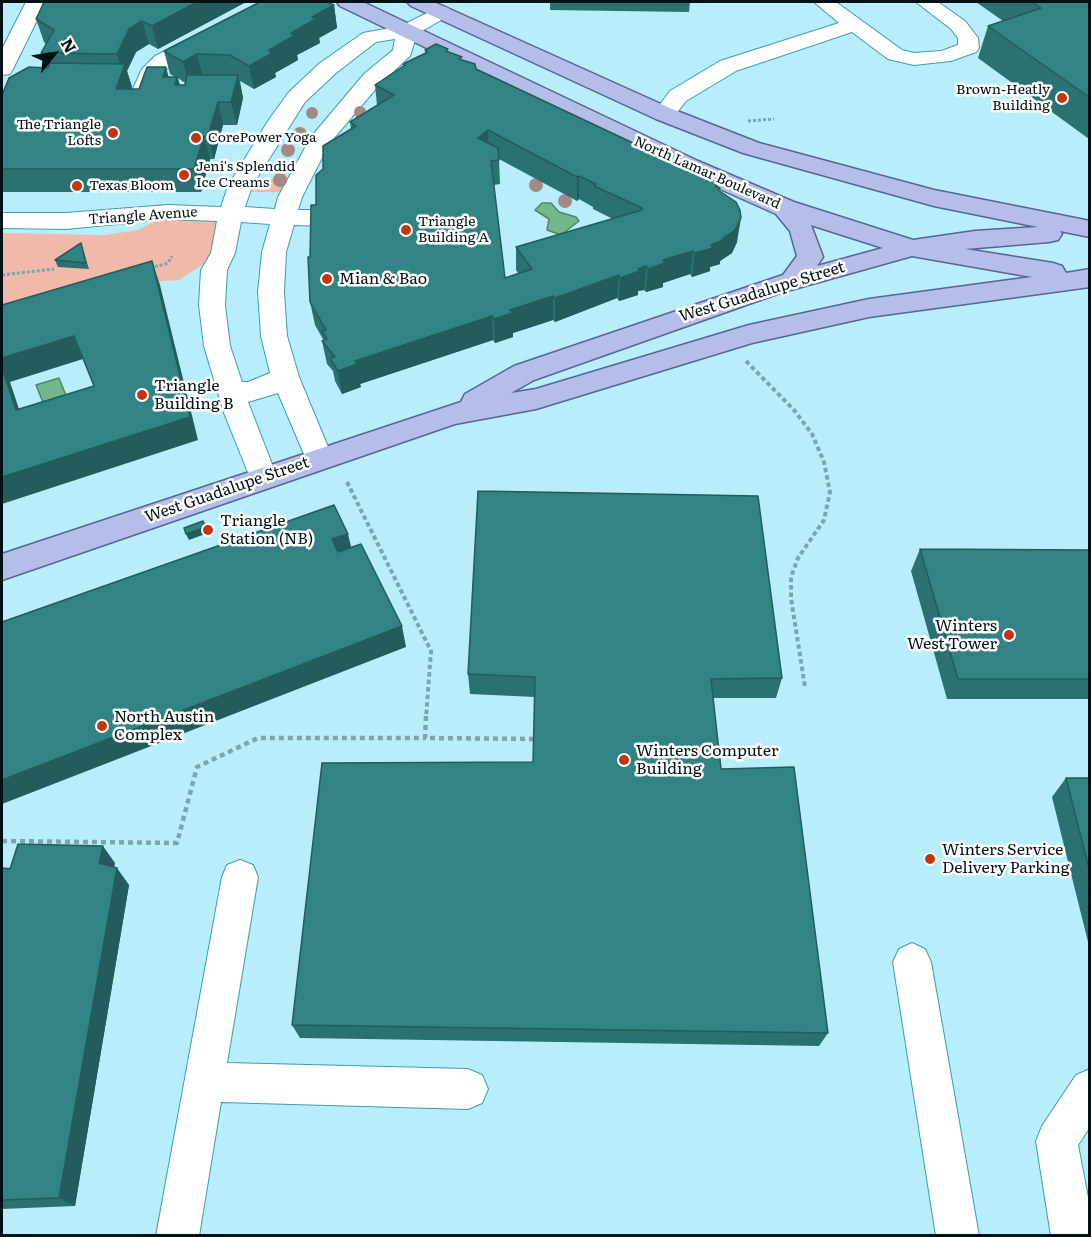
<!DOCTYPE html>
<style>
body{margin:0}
#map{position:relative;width:1091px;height:1237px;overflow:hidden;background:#b8eefb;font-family:Literata,serif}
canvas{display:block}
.frame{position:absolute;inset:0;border:3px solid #001116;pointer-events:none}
.north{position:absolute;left:24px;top:24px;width:60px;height:60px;-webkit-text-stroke:4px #fff;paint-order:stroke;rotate:60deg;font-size:16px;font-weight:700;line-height:24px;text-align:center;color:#001116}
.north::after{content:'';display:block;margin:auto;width:21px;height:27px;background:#001116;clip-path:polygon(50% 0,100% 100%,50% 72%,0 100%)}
</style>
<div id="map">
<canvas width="1091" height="1237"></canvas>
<div class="frame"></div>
<div class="north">N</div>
</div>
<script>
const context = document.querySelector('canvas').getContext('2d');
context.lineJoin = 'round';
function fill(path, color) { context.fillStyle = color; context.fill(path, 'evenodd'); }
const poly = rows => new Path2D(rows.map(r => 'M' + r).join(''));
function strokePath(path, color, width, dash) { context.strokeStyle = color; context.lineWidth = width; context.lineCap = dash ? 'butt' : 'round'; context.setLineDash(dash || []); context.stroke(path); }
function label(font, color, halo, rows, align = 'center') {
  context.font = font + ' Literata,serif'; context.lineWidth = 5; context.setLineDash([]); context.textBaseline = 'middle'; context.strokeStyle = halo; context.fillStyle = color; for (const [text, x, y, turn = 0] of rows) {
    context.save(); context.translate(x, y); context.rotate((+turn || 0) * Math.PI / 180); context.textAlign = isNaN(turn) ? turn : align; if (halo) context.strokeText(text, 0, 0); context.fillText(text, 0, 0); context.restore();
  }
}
fill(poly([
 [281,168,289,179,285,192,247,192,256,177,263,187,272,184,269,179,277,176,273,171],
 [159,219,212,219,223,225,208,261,179,280,147,282,2,325,2,233,105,235,138,230]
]), '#f0b9aa');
const water = poly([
 [542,203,551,203,559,212,576,217,579,221,561,235,547,230,549,219,535,210,542,203],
 [59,378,67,398,44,405,36,385,59,378]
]);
fill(water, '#72b88b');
strokePath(water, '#508668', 1.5);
const minor = poly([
 [26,2,46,2,13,69,10,74,2,75,2,49,26,2],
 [263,2,288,2,285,6,171,66,162,72,146,107,130,107,127,102,142,69,155,56,263,2],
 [814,2,836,2,902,50,914,53,941,51,958,45,958,38,951,29,916,2,938,2,965,21,978,38,979,48,976,52,951,61,914,65,888,59,852,32,736,71,686,101,672,119,656,119,653,114,670,91,720,61,839,23,814,2],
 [441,6,448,8,451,12,448,16,417,34,410,56,380,84,329,144,302,197,298,210,320,210,329,213,332,218,329,223,320,226,294,225,286,252,284,292,287,336,299,377,333,459,329,466,319,470,309,466,278,393,248,402,277,477,273,485,263,488,253,485,224,413,204,346,199,305,201,270,211,253,217,221,168,219,66,229,2,228,2,213,66,213,168,205,221,207,228,186,268,121,289,92,320,63,363,33,401,26,441,6],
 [395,39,393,50,364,74,311,137,278,197,275,209,245,207,252,186,305,102,336,73,376,42,395,39],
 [241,222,270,224,262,252,258,292,261,336,270,373,248,382,242,382,230,346,225,305,227,270,235,253,241,222],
 [240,860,253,865,258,877,227,1063,468,1069,482,1075,488,1089,482,1103,468,1109,221,1102,199,1236,156,1236,222,877,227,865,240,860],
 [912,943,925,949,931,962,979,1236,936,1236,893,962,899,949,912,943],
 [1090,1069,1090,1127,1078,1145,1090,1208,1090,1236,1051,1236,1036,1141,1042,1126,1076,1075,1090,1069]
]);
const major = poly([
 [337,2,363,2,698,161,794,202,913,240,975,231,1038,227,934,206,743,153,656,119,411,6,407,2,434,2,672,109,759,143,934,190,1090,221,1090,237,1060,231,1062,234,1058,240,1049,242,965,249,1053,263,1062,266,1066,273,1090,269,1090,287,869,317,752,343,536,409,455,424,2,580,2,554,461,402,465,394,514,366,783,275,797,256,790,231,776,214,680,171,340,6,337,2],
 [811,225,883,248,817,266,823,257,811,225],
 [912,256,1032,277,869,299,749,325,536,389,511,393,534,380,780,293,912,256]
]);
strokePath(minor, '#3a9db3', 2);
strokePath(major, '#556596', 3);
strokePath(poly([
 [748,121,774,119],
 [150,268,168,263,172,256],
 [2,275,54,269]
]), '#7ba5af', 3, [3, 2]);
strokePath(poly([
 [746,361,794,410,812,434,824,462,830,492,824,520,798,558,791,577,791,598,805,687],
 [347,482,431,651,426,718]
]), '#7ba5af', 4, [4.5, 3]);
strokePath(poly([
 [426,716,425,738,535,739],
 [2,841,177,843,197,767,258,738,425,738]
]), '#7ba5af', 4.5, [5, 4]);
fill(minor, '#fff');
fill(major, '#b5bee9');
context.fillStyle = '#a28983';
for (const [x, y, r] of [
 [360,112,6],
 [312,113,6],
 [300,134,7],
 [288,150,7],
 [280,180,7],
 [536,185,7],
 [565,201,7]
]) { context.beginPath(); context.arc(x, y, r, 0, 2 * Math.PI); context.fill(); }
fill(poly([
 [246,2,158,49,149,44,136,52,127,71,132,87,132,89,139,89,169,77,175,77,170,74,164,51,334,5,337,28,319,38,320,43,297,55,298,60,275,73,276,77,254,89,240,81,243,98,237,125,223,125,214,159,210,159,201,192,2,192,2,95,46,68,41,53,46,44,44,42,36,19],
 [178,78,185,83,185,85,180,85],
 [550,2,690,2,689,12,550,10],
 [976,2,1089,2,1089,139,978,58,988,26,1003,21],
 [425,50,448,52,476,69,718,183,717,187,737,242,732,253,720,261,720,264,710,267,710,271,692,277,690,274,663,283,663,287,646,292,644,290,638,291,638,295,619,301,617,298,555,322,553,320,513,333,513,337,495,343,493,340,360,384,361,387,342,394,335,381,333,371,327,364,322,341,324,341,315,325,310,302,310,257,316,205,323,169,351,129,350,122,377,105,375,85,403,66,403,64,425,53],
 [499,159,577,201,579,199,593,207,593,209,613,219,516,247,516,270,518,273,505,278,494,185,500,184],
 [83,250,89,269,58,267,55,260],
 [920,549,1089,550,1089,699,947,699,911,571],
 [468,674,782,678,776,698,713,698,721,769,828,1033,819,1046,300,1038,292,1025,533,762,535,697,470,694],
 [1066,778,1089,778,1089,946,1052,797],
 [115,863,114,867,129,885,75,1206,2,1209,2,868]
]), '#2b7171');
fill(poly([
 [197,2,246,2,158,49,152,26],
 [334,5,337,28,319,38,320,43,297,55,298,60,275,73,276,77,254,89,249,66,312,17],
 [142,21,149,44,136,52,127,71,132,87,123,113,116,89,122,72,117,54,129,29],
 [197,54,203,78,189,85,183,62],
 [166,67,172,90,163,77],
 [238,75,243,98,237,125,231,102],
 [177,77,184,100,175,85],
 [218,102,223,125,214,159,208,136],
 [488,130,489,154,478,138],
 [204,136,210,159,201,192,194,169],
 [579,176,579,199,577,201,577,177],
 [741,218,737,242,732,253,720,261,720,264,710,267,710,271,692,277,695,253,722,239],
 [693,251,690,274,663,283,663,287,646,292,648,269,663,260],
 [152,261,160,285,198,440,2,504,2,477,190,417],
 [646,266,644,290,638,291,638,295,619,301,620,278,638,269],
 [619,275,617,298,555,322,555,298],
 [553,296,553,320,513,333,513,337,495,343,494,319,510,310],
 [492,316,493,340,360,384,361,387,342,394,338,371,355,361],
 [74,336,83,359,10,382,27,433,16,410,2,368,2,358],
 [206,527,208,533,189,540,186,534],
 [348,534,353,555,337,561,332,539],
 [402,626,406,647,2,804,2,780],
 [103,846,115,863,111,879,99,863],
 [117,868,129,885,75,1206,59,1198]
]), '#235c5c');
const building = poly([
 [44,2,197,2,152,26,142,21,129,29,117,54,41,53,54,30,36,19,44,2],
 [260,2,327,2,334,5,312,17,316,19,291,33,294,36,269,50,271,54,249,66,230,55,197,54,183,62,164,51,260,2],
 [1032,2,1089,2,1089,97,988,26,1041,8,1032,2],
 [436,44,448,49,446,51,462,57,459,59,475,64,476,69,718,183,715,186,720,188,718,190,736,202,740,210,741,218,735,230,722,239,723,240,711,245,713,248,695,253,693,251,663,260,665,263,648,269,646,266,638,269,640,271,620,278,619,275,555,298,553,296,510,310,513,313,494,319,492,316,355,361,357,364,338,371,330,358,335,357,322,341,327,339,322,331,326,330,310,302,308,257,310,257,311,205,316,205,316,175,323,169,323,146,356,126,350,122,394,95,375,85,405,65,403,64,428,52,425,50,436,44],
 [488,130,577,177,579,176,596,184,594,186,642,208,642,210,516,247,532,269,505,278,491,161,499,160,498,148,478,138,488,130],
 [50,63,125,64,116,89,139,89,147,67,166,67,163,77,177,77,175,85,185,85,187,75,238,75,231,102,218,102,208,136,204,136,194,169,2,169,2,95,9,78,29,67,48,68,50,63],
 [81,243,86,263,55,260,81,243],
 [152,261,190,417,2,477,2,368,16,410,94,386,74,336,2,358,2,305,152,261],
 [478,491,758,496,782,678,711,679,721,769,794,767,828,1033,292,1025,322,763,533,762,535,677,468,674,478,491],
 [334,505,348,534,332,539,338,552,361,544,402,626,2,780,2,622,334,505],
 [203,521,206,527,186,534,184,528,203,521],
 [920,549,1089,550,1089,679,958,679,920,549],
 [1066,778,1089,778,1089,869,1066,778],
 [18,844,103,846,99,863,117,868,59,1198,2,1200,2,868,10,869,18,844]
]);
fill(building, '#328383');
strokePath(building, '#235c5c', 1.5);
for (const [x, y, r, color] of [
 [1062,98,6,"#c13712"],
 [113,133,6,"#c13712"],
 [196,138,6,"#c13712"],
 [184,175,6,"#c13712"],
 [77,186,6,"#c13712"],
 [406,230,6,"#c13712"],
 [327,279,6,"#c13712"],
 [142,395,6,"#c13712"],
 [208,530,6,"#c13712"],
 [1009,635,6,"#c13712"],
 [102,726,6,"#c13712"],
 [624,760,6,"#c13712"],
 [930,859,6,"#c13712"]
]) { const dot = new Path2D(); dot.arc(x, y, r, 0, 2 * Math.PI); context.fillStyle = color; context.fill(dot); strokePath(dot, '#fff', 2); }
label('14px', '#001116', '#fff', [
 ["Brown-Heatly",1050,90,"right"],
 ["Building",1050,106,"right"],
 ["The Triangle",101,125,"right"],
 ["Lofts",101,141,"right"],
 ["CorePower Yoga",208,138],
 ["Jeni's Splendid",196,167],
 ["Ice Creams",196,183],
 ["Texas Bloom",89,186],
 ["Triangle",418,222],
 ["Building A",418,238]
], 'left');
label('14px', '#001116', '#fff', [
 ["North Lamar Boulevard",707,173,24],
 ["Triangle Avenue",143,216,-4]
]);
label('16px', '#001116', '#fff', [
 ["Mian & Bao",339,279],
 ["Triangle",154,386],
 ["Building B",154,404],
 ["Triangle",220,521],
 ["Station (NB)",220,539],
 ["Winters",997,626,"right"],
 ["West Tower",997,644,"right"],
 ["North Austin",114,717],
 ["Complex",114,735],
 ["Winters Computer",636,751],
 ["Building",636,769],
 ["Winters Service",942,850],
 ["Delivery Parking",942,868]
], 'left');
label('16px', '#001116', '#fff', [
 ["West Guadalupe Street",762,292,-17],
 ["West Guadalupe Street",227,490,-19]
]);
</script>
